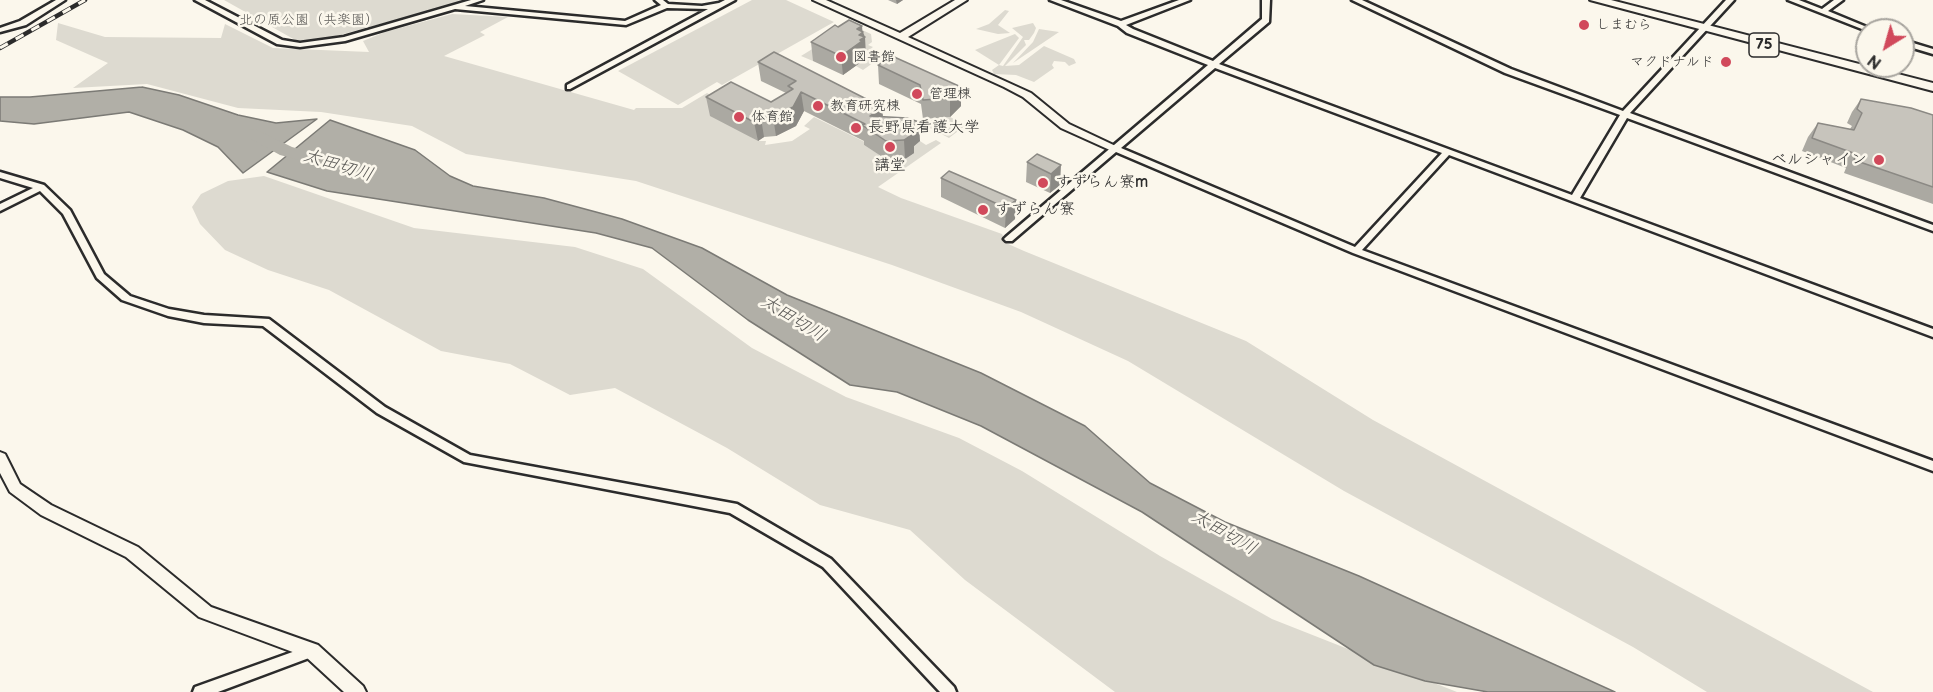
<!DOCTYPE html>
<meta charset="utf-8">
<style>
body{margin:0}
#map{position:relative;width:1933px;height:692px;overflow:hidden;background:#fbf7ec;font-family:"Balsamiq Sans",sans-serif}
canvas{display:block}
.north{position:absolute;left:1855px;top:18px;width:60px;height:60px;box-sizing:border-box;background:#fbf7ec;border:2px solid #a8a59f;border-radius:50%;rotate:217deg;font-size:16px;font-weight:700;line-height:24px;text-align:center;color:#2b2b2b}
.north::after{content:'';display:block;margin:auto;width:21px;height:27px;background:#d1495b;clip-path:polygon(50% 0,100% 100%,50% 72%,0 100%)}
</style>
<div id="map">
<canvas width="1933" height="692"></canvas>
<div class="north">N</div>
</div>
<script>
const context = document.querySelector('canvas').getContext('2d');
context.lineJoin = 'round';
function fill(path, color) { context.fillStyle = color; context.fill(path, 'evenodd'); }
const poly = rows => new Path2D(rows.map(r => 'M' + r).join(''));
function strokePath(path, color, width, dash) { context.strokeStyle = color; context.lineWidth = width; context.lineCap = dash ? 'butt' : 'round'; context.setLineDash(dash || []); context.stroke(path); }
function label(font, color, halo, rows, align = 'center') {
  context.font = font + ' "Balsamiq Sans","Klee One",sans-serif'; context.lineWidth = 5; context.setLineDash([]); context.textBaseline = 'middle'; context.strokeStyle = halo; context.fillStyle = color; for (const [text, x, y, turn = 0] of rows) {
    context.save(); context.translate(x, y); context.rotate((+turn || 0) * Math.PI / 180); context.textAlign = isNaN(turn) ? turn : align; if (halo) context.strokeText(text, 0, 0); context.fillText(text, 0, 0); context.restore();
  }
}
fill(poly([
 [224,0,469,0,321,40,297,41],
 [752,0,786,0,834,22,722,85,717,82,678,105,618,71],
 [1005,10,1009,11,998,25,1010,33,998,34,976,29,989,24],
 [452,14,508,17,480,32,485,35,444,56,634,110,636,108,682,108,707,93,717,98,751,137,758,141,766,141,765,145,792,141,810,129,804,126,814,117,867,143,864,145,880,155,876,157,881,160,905,159,908,150,920,141,926,145,936,140,941,143,878,187,901,198,1002,234,1006,243,1024,251,1246,341,1373,420,1873,692,1707,692,1633,647,1344,491,1128,361,1021,312,892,265,636,181,466,154,412,126,321,112,238,108,147,84,73,88,108,63,56,40,58,23,105,37,221,38,225,24,273,48,369,52,363,41,385,32],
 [1033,23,1036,28,1034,33,1029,40,1024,40,1026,45,1005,66,1019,65,1044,46,1074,59,1076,63,1069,66,1065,62,1054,61,1052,65,1054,68,1034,82,1016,75,994,74,992,70,999,65,975,50,1015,34,1019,38,999,65,1003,66,1023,37,1012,28],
 [851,25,871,34,872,42,868,45,873,47,869,51,873,53,870,59,873,63,863,70,856,66,860,62,822,56,813,61,801,56],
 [1039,29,1059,32,1013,63,1033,42],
 [950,117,966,125,949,138,928,127,928,123,935,118],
 [264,176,414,228,575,247,643,269,752,348,846,397,959,438,1022,471,1160,556,1272,619,1457,692,1115,692,965,580,910,530,820,505,727,448,615,388,570,395,510,364,441,351,329,290,268,270,225,250,200,224,192,207,201,194,228,181]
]), '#dddad0');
const water = poly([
 [142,87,179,95,238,115,276,123,317,119,243,173,218,147,183,130,129,112,34,124,0,121,0,97,30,97,142,87],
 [330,120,415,150,450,176,473,186,544,198,622,219,702,248,787,295,981,373,1085,426,1150,483,1225,522,1359,576,1615,692,1488,692,1425,681,1374,665,1142,512,981,426,897,392,850,385,748,320,652,248,596,233,327,191,267,172,330,120]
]);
fill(water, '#b1afa7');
strokePath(water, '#7b7a75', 1.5);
fill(poly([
 [255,129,292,147,324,156,327,160,318,165,280,155,249,138,246,134,249,130,255,129]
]), '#b1afa7');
const minor = poly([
 [56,0,65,0,26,25,0,32,0,28,20,21,56,0],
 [195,0,205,0,282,40,300,43,344,37,471,0,483,0,465,6,625,21,661,5,655,0,663,0,668,4,702,6,719,3,725,0,735,0,570,89,567,89,567,85,708,9,667,8,626,25,455,9,345,41,300,47,277,44,195,0],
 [1050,0,1061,0,1121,21,1179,0,1190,0,1126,25,1133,29,1213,61,1262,19,1262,0,1270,0,1269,22,1219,64,1572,195,1620,115,1505,73,1352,0,1362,0,1511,69,1623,111,1726,0,1734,0,1630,113,1933,225,1933,231,1627,118,1580,198,1933,329,1933,337,1449,155,1362,250,1933,461,1933,471,1353,253,1116,152,1012,241,1006,241,1004,239,1006,237,1208,65,1127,33,1118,26,1050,0],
 [1215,68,1442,153,1355,247,1121,148,1215,68],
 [1788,0,1799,0,1822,9,1834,0,1843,0,1828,11,1874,30,1867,30,1867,31,1788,0],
 [1903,40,1933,49,1933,54,1903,45,1903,40],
 [0,172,44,185,70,210,104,274,130,296,169,309,204,315,269,319,385,407,470,455,737,504,831,559,954,687,956,692,940,692,823,567,730,513,464,462,377,413,263,326,204,323,168,316,122,300,97,278,63,214,40,191,0,211,0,204,33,188,0,178,0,172],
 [312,645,317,647,319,651,317,655,218,692,193,692,195,687,312,645]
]);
const tertiary = poly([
 [813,0,826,0,900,33,955,0,967,0,908,37,1031,93,1069,124,1122,149,1120,151,1112,151,1061,128,1023,97,1004,87,813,0],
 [0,452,5,454,20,484,51,505,138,547,211,607,318,645,363,686,366,692,344,692,306,657,199,617,126,557,41,515,10,492,0,473,0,452]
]);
const primary = poly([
 [1590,0,1611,0,1933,83,1933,91,1590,0]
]);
strokePath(minor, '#2b2b2b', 5);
strokePath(tertiary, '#2b2b2b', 4);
strokePath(primary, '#2b2b2b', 4);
fill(minor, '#fbf7ec');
fill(tertiary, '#fbf7ec');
fill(primary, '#fbf7ec');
const rail = poly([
 [0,48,85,0]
]);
strokePath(rail, '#2b2b2b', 4.5);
strokePath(rail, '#fbf7ec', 3, [9]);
fill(poly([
 [888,0,903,0,897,4],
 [862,26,866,56,864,58,864,60,843,75,813,61,811,42,838,27],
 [892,56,961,106,950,117,923,119,921,104,879,84,878,65],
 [758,62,883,117,920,141,914,146,914,153,905,159,887,160,864,145,864,141,804,111,796,126,776,136,764,137,758,141,710,116,706,97,771,102,786,93,761,81],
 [1861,99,1933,115,1933,204,1844,173,1846,168,1802,151,1808,137,1818,123,1850,129,1852,126,1847,123,1852,112],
 [1037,154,1060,185,1050,193,1026,182,1027,162],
 [941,178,1016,200,1015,219,1005,228,941,197]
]), '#aba9a2');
fill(poly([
 [896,0,903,0,897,4],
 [862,26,862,33,863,32,865,37,866,56,864,58,864,60,843,75,841,56,857,29],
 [961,87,961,106,950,117,950,98],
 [801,92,804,111,796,126,776,136,773,117],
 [882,107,884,126,870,116],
 [761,118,764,137,758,141,754,122],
 [919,122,920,141,914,146,914,153,905,159,904,140,907,130],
 [1061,165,1060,185,1050,193,1051,174],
 [1016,200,1015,219,1005,228,1006,208]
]), '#8b8984');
const building = poly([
 [849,20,862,26,857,29,863,32,859,35,865,37,860,40,862,41,841,56,811,42,835,25,838,27,849,20],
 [774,52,882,107,870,116,907,118,919,122,907,130,913,134,904,140,886,141,862,125,865,124,801,92,793,107,773,117,761,118,754,122,706,97,731,82,771,102,793,89,788,86,796,81,758,62,774,52],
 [892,56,961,87,950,98,923,100,920,85,878,65,892,56],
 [1861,99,1911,108,1933,115,1933,187,1854,160,1856,154,1812,138,1818,123,1854,130,1862,113,1857,109,1861,99],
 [1037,154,1061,165,1051,174,1027,162,1037,154],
 [949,171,1016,200,1006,208,941,178,949,171]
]);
fill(building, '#c7c4bc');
strokePath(building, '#8b8984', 1.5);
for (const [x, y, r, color] of [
 [1584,25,6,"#d1495b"],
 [841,57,6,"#d1495b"],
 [1726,62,6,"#d1495b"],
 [917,94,6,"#d1495b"],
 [818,106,6,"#d1495b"],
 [739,117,6,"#d1495b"],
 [856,128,6,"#d1495b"],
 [890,147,6,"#d1495b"],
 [1879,160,6,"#d1495b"],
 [1043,183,6,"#d1495b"],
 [983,210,6,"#d1495b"]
]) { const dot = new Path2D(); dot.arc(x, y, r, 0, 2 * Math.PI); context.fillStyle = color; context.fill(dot); strokePath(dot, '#fbf7ec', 2); }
label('14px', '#585754', '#fbf7ec', [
 ["北の原公園（共楽園）",309,20]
]);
label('14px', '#2b2b2b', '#fbf7ec', [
 ["しまむら",1596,25],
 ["図書館",853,57],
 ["マクドナルド",1714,62,"right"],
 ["管理棟",929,94],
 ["教育研究棟",830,106],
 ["体育館",751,117]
], 'left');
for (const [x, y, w] of [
 [1764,45,30]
]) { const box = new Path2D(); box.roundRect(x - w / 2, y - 12, w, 24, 4.5); context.fillStyle = '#fbf7ec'; context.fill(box); strokePath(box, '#2b2b2b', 1.5); }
label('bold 15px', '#2b2b2b', null, [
 ["75",1764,45]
]);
label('16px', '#2b2b2b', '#fbf7ec', [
 ["長野県看護大学",868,128],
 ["ベルシャイン",1867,160,"right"],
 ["講堂",890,166,"center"],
 ["すずらん寮m",1055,183],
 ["すずらん寮",995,210]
], 'left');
label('italic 18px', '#5a5956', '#fbf7ec', [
 ["太田切川",338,166,17],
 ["太田切川",793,319,32],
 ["太田切川",1224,533,30]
]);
</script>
